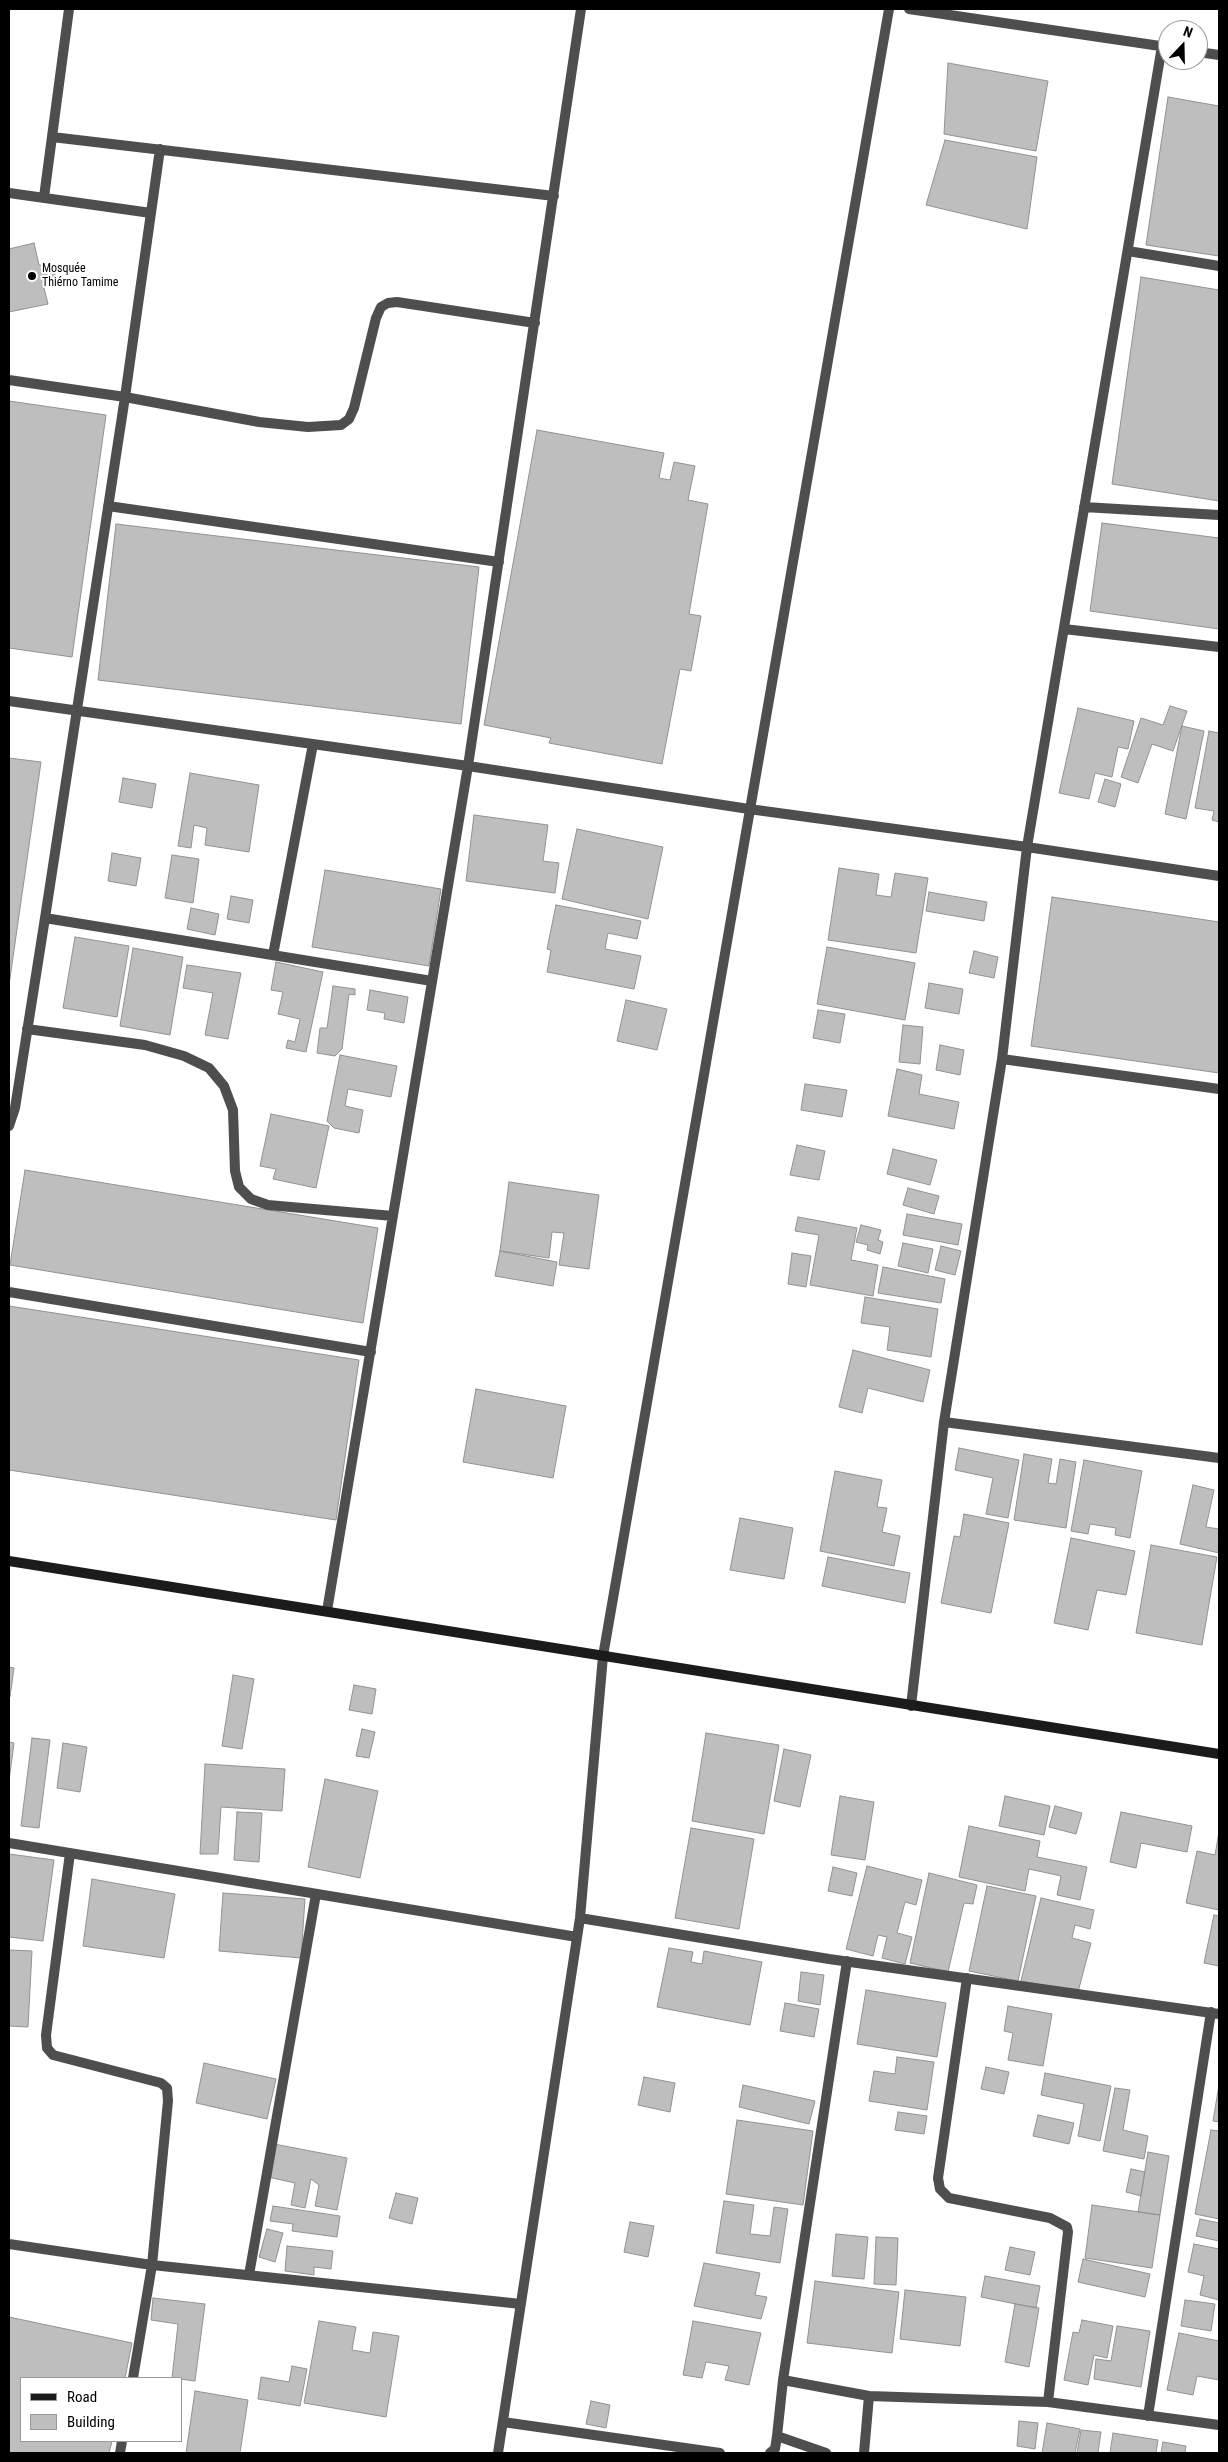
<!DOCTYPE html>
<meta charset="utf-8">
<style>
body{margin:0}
#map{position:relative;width:1228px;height:2462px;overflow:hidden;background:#fff;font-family:"Roboto Condensed",sans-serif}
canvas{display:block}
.frame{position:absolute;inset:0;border:10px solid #000;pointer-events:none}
.legend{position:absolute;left:20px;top:2377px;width:162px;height:65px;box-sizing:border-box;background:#fff;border:1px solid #999;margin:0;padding:6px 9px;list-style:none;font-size:15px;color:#000}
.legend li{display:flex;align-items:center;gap:10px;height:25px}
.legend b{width:25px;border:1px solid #999}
.north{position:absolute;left:1158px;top:20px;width:50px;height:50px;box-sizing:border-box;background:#fff;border:1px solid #999;border-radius:50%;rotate:21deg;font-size:14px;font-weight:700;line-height:20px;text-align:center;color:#000}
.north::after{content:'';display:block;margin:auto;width:18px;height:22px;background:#000;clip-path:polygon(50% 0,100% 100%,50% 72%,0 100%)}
</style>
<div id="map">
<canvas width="1228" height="2462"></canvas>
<div class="frame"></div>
<ul class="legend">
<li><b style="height:6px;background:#1b1b1b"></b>Road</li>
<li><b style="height:14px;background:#bebebe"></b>Building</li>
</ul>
<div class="north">N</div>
</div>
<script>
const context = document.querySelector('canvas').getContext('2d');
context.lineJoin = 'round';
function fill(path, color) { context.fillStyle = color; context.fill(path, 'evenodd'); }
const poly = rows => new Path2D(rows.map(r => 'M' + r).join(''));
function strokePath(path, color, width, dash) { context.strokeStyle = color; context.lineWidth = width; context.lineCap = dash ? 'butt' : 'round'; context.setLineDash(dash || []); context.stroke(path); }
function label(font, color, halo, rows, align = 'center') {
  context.font = font + ' "Roboto Condensed",sans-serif'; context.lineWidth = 4; context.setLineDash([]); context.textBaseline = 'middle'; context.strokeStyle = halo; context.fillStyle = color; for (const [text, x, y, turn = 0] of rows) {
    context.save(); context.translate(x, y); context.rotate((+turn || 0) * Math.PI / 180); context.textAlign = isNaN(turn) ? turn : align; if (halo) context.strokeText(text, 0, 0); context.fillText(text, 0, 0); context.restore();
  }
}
const building = poly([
 [948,63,1048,81,1036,151,944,134,948,63],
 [1168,97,1219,106,1219,256,1146,245,1168,97],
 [945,140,1037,157,1027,229,926,205,945,140],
 [34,243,39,265,47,266,53,270,55,274,54,281,44,288,48,304,9,312,9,249,34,243],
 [1141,277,1219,290,1219,501,1112,484,1141,277],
 [9,401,106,415,72,657,9,648,9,401],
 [537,430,664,453,659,478,670,480,674,462,695,466,688,500,708,504,689,614,701,616,691,671,680,669,662,764,549,743,551,738,484,725,537,430],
 [1102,523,1219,538,1219,629,1090,611,1102,523],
 [116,524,479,567,461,724,98,680,116,524],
 [1170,706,1187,711,1173,751,1152,744,1138,783,1121,777,1141,718,1163,725,1170,706],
 [1078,708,1134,721,1128,749,1118,747,1112,777,1095,773,1089,799,1059,793,1078,708],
 [1182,726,1204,731,1186,819,1165,814,1182,726],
 [1209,731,1219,733,1219,822,1212,820,1214,811,1195,808,1209,731],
 [9,758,41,762,9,985,9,758],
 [190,773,259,785,249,852,205,845,207,828,194,825,191,848,178,846,190,773],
 [123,778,156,784,152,808,119,802,123,778],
 [1105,779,1121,784,1115,807,1098,802,1105,779],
 [474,815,548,825,543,861,559,863,555,893,466,881,474,815],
 [577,829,663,847,648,919,562,899,577,829],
 [112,853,141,858,136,886,108,881,112,853],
 [172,855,199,859,193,903,165,898,172,855],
 [839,868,879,874,876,895,891,897,895,873,928,878,916,953,828,940,839,868],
 [325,870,441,889,429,966,312,947,325,870],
 [929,892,987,902,984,921,926,911,929,892],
 [231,896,253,900,249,923,227,919,231,896],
 [1052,897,1219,922,1219,1073,1031,1046,1052,897],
 [556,905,641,921,637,939,608,933,605,949,641,956,634,989,547,972,551,950,547,949,556,905],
 [191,908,219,914,215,935,187,929,191,908],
 [75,937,129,946,117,1017,63,1008,75,937],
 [827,947,915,963,905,1020,817,1004,827,947],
 [133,948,183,957,170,1035,120,1026,133,948],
 [974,951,998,957,994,978,969,973,974,951],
 [276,962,323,972,306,1052,286,1048,288,1040,295,1042,300,1019,278,1014,283,992,271,990,276,962],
 [187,965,241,973,228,1039,205,1035,213,993,183,988,187,965],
 [929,983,963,989,959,1014,925,1008,929,983],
 [333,986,355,989,355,995,349,994,342,1049,335,1056,317,1053,320,1028,327,1028,333,986],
 [370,990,408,997,404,1023,384,1019,385,1013,367,1010,370,990],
 [626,1000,667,1009,657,1050,617,1041,626,1000],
 [818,1010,845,1014,840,1043,813,1038,818,1010],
 [903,1025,923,1027,920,1064,899,1062,903,1025],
 [940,1045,964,1050,960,1075,936,1070,940,1045],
 [340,1055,397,1066,391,1097,348,1089,345,1106,363,1110,359,1133,334,1128,327,1121,340,1055],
 [897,1069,922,1075,919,1094,959,1102,954,1129,888,1116,897,1069],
 [805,1084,847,1090,842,1117,801,1110,805,1084],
 [271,1114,329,1126,316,1188,273,1179,276,1169,260,1166,271,1114],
 [797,1145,825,1151,819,1180,790,1175,797,1145],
 [893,1149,937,1160,930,1185,887,1174,893,1149],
 [25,1170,378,1228,363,1323,10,1265,25,1170],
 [509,1182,599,1195,589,1269,559,1265,564,1233,552,1232,549,1258,500,1251,509,1182],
 [908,1188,939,1196,934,1214,903,1205,908,1188],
 [907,1214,962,1224,958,1245,903,1235,907,1214],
 [798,1217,857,1228,851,1260,878,1265,873,1296,810,1285,819,1235,795,1231,798,1217],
 [861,1225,881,1230,878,1240,883,1242,880,1254,867,1250,868,1245,856,1242,861,1225],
 [903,1243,933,1249,928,1273,898,1266,903,1243],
 [941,1246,961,1251,955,1275,935,1270,941,1246],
 [500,1251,557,1262,553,1286,495,1276,500,1251],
 [792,1253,811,1256,806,1287,788,1284,792,1253],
 [883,1267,945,1279,941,1303,878,1293,883,1267],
 [865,1297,938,1309,931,1357,887,1350,890,1327,861,1323,865,1297],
 [9,1306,359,1360,336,1520,9,1470,9,1306],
 [853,1350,930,1370,923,1402,868,1388,862,1413,839,1407,853,1350],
 [476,1389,566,1406,553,1478,463,1462,476,1389],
 [959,1448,1019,1460,1008,1518,986,1514,993,1478,955,1470,959,1448],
 [1024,1454,1052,1459,1048,1483,1056,1484,1060,1459,1076,1462,1066,1528,1014,1520,1024,1454],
 [1084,1460,1142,1471,1130,1538,1115,1535,1116,1528,1090,1524,1088,1534,1071,1531,1084,1460],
 [835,1471,882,1480,877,1507,887,1508,882,1532,900,1536,894,1566,820,1551,835,1471],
 [1193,1485,1214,1490,1206,1527,1219,1529,1219,1553,1180,1544,1193,1485],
 [964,1514,1009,1523,991,1613,941,1603,954,1536,960,1537,964,1514],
 [740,1518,793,1528,784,1579,730,1570,740,1518],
 [1071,1538,1135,1551,1126,1595,1097,1590,1088,1630,1054,1623,1071,1538],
 [1151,1545,1217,1557,1202,1645,1136,1633,1151,1545],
 [828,1557,910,1573,905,1603,822,1586,828,1557],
 [9,1667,14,1668,10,1697,9,1697,9,1667],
 [233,1675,254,1679,242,1749,222,1746,233,1675],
 [354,1685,376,1689,372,1714,349,1710,354,1685],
 [362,1729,375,1732,369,1758,356,1756,362,1729],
 [706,1733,779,1745,764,1834,692,1821,706,1733],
 [32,1738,50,1740,39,1828,21,1826,32,1738],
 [9,1742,14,1743,9,1781,9,1742],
 [63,1743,87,1747,80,1792,57,1788,63,1743],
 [784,1749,811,1755,800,1807,774,1801,784,1749],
 [205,1764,285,1769,282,1811,221,1807,218,1854,200,1854,205,1764],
 [325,1779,378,1791,360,1878,308,1867,325,1779],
 [840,1796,874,1802,865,1860,831,1855,840,1796],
 [1005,1796,1050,1806,1044,1835,999,1826,1005,1796],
 [1055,1806,1082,1813,1076,1834,1049,1827,1055,1806],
 [237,1812,262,1813,259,1862,234,1860,237,1812],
 [1121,1812,1192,1826,1187,1852,1141,1843,1136,1868,1110,1862,1121,1812],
 [969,1826,1040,1841,1037,1857,1087,1867,1080,1900,1057,1895,1061,1876,1029,1869,1025,1891,959,1877,969,1826],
 [691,1828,754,1839,739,1929,675,1918,691,1828],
 [1219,1832,1219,1910,1186,1903,1197,1851,1215,1855,1219,1832],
 [9,1854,54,1860,43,1941,9,1937,9,1854],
 [867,1866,922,1880,916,1905,905,1902,897,1933,912,1937,905,1964,882,1958,887,1937,878,1935,873,1956,846,1949,867,1866],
 [833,1867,857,1873,852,1896,828,1891,833,1867],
 [929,1873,977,1885,973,1904,964,1903,948,1972,910,1963,929,1873],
 [92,1879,175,1894,164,1958,83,1946,92,1879],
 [987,1886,1036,1896,1018,1981,969,1971,987,1886],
 [223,1893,305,1899,301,1958,219,1951,223,1893],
 [1041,1898,1094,1910,1090,1929,1075,1925,1072,1938,1091,1943,1078,1992,1021,1981,1041,1898],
 [1214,1915,1219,1916,1219,1966,1204,1963,1214,1915],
 [669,1948,693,1952,691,1962,702,1964,704,1951,762,1962,750,2025,657,2007,669,1948],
 [9,1950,32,1951,28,2027,9,2026,9,1950],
 [801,1972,824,1975,820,2005,798,2001,801,1972],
 [866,1990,946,2003,937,2057,857,2044,866,1990],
 [785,2003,819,2009,814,2037,780,2031,785,2003],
 [1008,2006,1052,2014,1043,2066,1008,2060,1013,2033,1004,2031,1008,2006],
 [897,2057,934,2062,927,2110,869,2101,874,2071,895,2074,897,2057],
 [204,2063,276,2079,267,2119,196,2103,204,2063],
 [986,2067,1009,2072,1004,2094,981,2089,986,2067],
 [1045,2073,1111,2086,1100,2141,1078,2136,1084,2104,1041,2095,1045,2073],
 [644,2077,675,2083,670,2112,638,2105,644,2077],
 [743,2085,815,2101,809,2124,739,2107,743,2085],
 [1219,2085,1219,2122,1213,2121,1219,2085],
 [1115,2088,1130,2090,1123,2130,1148,2136,1144,2159,1103,2151,1115,2088],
 [898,2112,927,2116,924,2134,895,2130,898,2112],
 [1038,2115,1074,2123,1069,2144,1033,2136,1038,2115],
 [737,2120,813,2131,803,2205,726,2194,737,2120],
 [1211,2130,1219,2131,1219,2219,1195,2214,1211,2130],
 [274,2144,347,2158,337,2210,315,2206,319,2185,311,2179,305,2208,291,2205,295,2183,268,2177,274,2144],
 [1148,2152,1169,2156,1160,2215,1138,2212,1148,2152],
 [1131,2169,1145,2172,1141,2196,1126,2192,1131,2169],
 [396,2193,418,2198,412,2224,389,2218,396,2193],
 [724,2201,754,2205,750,2234,770,2236,774,2207,788,2209,780,2263,716,2253,724,2201],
 [1092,2205,1160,2215,1152,2268,1085,2258,1092,2205],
 [273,2206,340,2216,337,2237,292,2231,293,2224,270,2221,273,2206],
 [1200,2219,1219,2223,1219,2241,1196,2236,1200,2219],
 [630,2222,654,2226,648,2257,624,2252,630,2222],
 [267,2229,283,2233,275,2262,259,2257,267,2229],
 [836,2234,868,2237,864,2279,832,2276,836,2234],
 [876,2237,898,2238,896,2285,874,2284,876,2237],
 [1194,2244,1219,2249,1219,2300,1200,2295,1204,2276,1188,2272,1194,2244],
 [287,2246,333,2251,331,2269,314,2267,314,2275,285,2271,287,2246],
 [1010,2247,1035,2252,1030,2275,1005,2270,1010,2247],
 [1083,2259,1150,2274,1145,2297,1078,2282,1083,2259],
 [704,2263,760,2273,755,2295,767,2297,761,2319,694,2306,704,2263],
 [985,2276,1040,2286,1036,2308,981,2297,985,2276],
 [815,2281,899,2292,892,2353,807,2343,815,2281],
 [905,2290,966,2297,960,2346,900,2339,905,2290],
 [153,2298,205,2304,195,2381,172,2378,178,2324,151,2320,153,2298],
 [1185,2300,1215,2304,1211,2331,1181,2326,1185,2300],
 [1015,2304,1039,2308,1029,2367,1005,2362,1015,2304],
 [9,2317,132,2343,125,2378,21,2378,21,2441,112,2441,109,2453,9,2453,9,2317],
 [1082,2320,1113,2326,1107,2358,1094,2355,1088,2385,1064,2380,1073,2332,1079,2333,1082,2320],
 [319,2321,356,2327,352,2350,370,2353,373,2332,399,2336,386,2417,304,2403,319,2321],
 [693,2321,761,2333,749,2385,725,2380,729,2366,706,2362,702,2378,683,2375,693,2321],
 [1117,2326,1150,2331,1141,2387,1094,2379,1096,2359,1111,2361,1117,2326],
 [1179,2333,1219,2341,1219,2380,1197,2376,1193,2395,1167,2390,1179,2333],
 [292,2366,307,2369,300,2406,258,2399,261,2377,289,2382,292,2366],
 [195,2391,248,2400,240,2453,186,2453,195,2391],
 [591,2401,610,2405,606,2428,586,2424,591,2401],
 [1019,2421,1038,2423,1035,2449,1017,2446,1019,2421],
 [1047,2423,1080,2429,1075,2453,1042,2453,1047,2423],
 [1081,2430,1101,2432,1098,2453,1077,2453,1081,2430],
 [1113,2433,1158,2440,1156,2453,1102,2453,1110,2453,1113,2433],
 [1163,2442,1186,2446,1185,2453,1161,2453,1163,2442]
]);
fill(building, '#bebebe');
strokePath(building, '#929292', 1);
strokePath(poly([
 [909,9,1167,47],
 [1198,52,1219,55],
 [52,137,554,196],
 [9,193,151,213],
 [44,197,69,9],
 [1128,251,1219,266],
 [9,380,125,397,259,422,308,427,341,425,349,419,354,408,376,318,381,307,388,303,397,302,535,323],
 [108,506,499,562],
 [1084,507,1219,515],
 [1064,629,1219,647],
 [9,701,468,766,749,809,1027,847,1219,876],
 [45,918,432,981],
 [273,955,313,744],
 [27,1029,145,1045,184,1056,209,1068,224,1086,233,1110,235,1171,239,1187,251,1199,268,1205,393,1216],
 [1002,1059,1219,1089],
 [9,1126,15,1108,45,918,125,397,160,149],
 [9,1292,371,1352],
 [944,1422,1219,1458],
 [327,1611,468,766,581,9],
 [911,1706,944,1422,1002,1059,1027,847,1162,46],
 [9,1843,577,1937],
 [70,1853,46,2035,47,2048,53,2055,161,2083,167,2088,168,2101,152,2265,133,2378],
 [580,1918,829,1959,1219,2014],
 [967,1978,938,2178,940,2189,949,2198,1050,2218,1067,2227,1068,2232,1048,2402],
 [9,2244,152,2265,521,2304],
 [249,2275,316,1894],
 [783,2380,869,2396,1048,2402,1219,2425],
 [1148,2416,1211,2012],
 [503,2422,720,2453],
 [777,2436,826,2453],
 [120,2453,122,2441],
 [498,2453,580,1918,603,1656,889,9],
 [770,2453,775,2449,777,2436,783,2380,847,1961],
 [864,2453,869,2396]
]), '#4e4e4e', 10);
strokePath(poly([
 [9,1561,1219,1754]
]), '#1b1b1b', 10);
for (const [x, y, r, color] of [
 [32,276,5,"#000"]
]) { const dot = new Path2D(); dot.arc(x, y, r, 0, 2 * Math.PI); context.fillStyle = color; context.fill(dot); strokePath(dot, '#fff', 2); }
label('12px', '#000', '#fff', [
 ["Mosquée",42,269],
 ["Thiérno Tamime",42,283]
], 'left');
</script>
